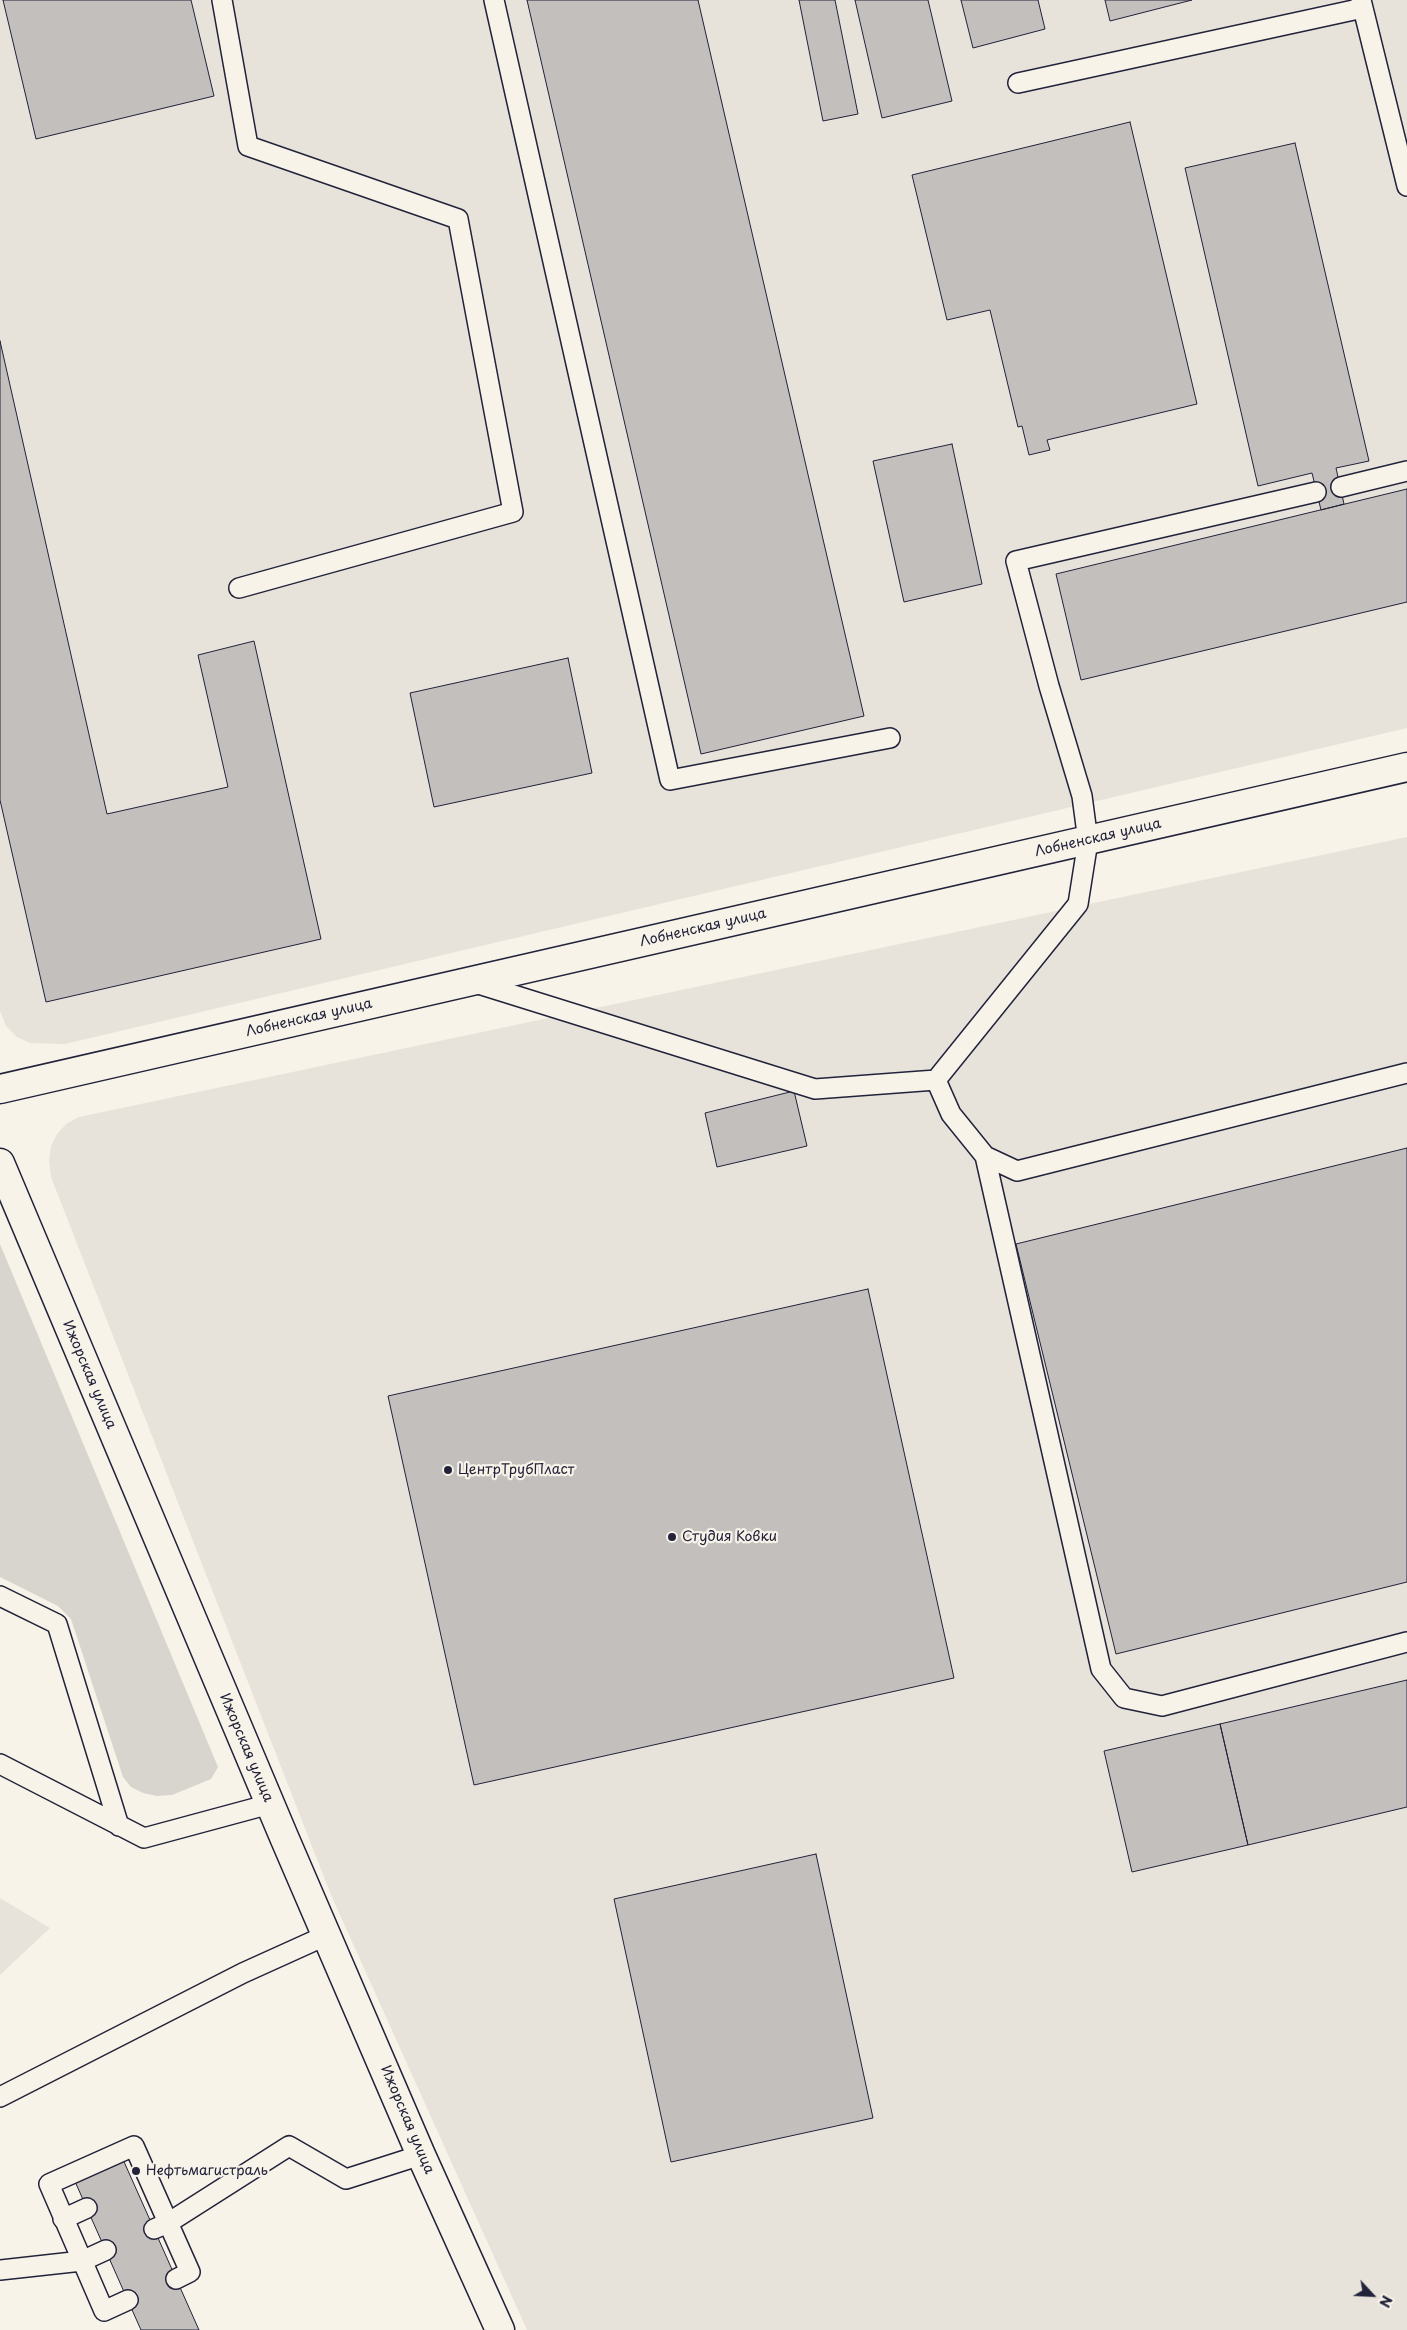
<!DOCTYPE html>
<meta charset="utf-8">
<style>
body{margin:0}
#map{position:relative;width:1407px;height:2330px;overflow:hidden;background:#f7f3e8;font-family:"Playpen Sans",sans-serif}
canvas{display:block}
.north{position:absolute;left:1347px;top:2270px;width:50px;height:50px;-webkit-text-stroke:4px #f7f3e8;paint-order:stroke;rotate:115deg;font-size:14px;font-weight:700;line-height:20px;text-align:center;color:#22223b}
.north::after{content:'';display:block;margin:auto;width:18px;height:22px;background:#22223b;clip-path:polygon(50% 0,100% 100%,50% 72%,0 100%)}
</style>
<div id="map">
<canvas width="1407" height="2330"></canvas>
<div class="north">N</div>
</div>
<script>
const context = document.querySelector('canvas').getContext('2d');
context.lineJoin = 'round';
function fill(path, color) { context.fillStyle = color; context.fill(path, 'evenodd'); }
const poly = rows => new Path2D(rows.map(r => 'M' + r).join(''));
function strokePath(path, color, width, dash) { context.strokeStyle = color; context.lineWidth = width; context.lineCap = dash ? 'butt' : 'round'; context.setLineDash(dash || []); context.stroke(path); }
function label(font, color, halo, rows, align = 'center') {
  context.font = font + ' "Playpen Sans",sans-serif'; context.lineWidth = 4.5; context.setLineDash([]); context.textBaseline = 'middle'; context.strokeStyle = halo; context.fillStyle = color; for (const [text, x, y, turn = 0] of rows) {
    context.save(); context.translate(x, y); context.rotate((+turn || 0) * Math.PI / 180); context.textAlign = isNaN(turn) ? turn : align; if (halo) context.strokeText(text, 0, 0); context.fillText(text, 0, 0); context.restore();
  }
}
fill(poly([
 [0,0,1407,0,1407,728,65,1044,30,1043,17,1037,6,1026,0,1011],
 [1407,837,1407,2330,527,2330,331,1895,51,1177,49,1161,51,1146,57,1134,66,1124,79,1117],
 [0,1898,50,1928,0,1975]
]), '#e7e3db');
fill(poly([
 [0,1244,218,1767,211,1779,172,1795,157,1796,143,1793,131,1787,123,1777,71,1619,58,1606,0,1577]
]), '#d8d5cf');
const building = poly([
 [3,0,191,0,214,96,36,139,3,0],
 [527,0,698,0,864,716,701,754,527,0],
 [799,0,835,0,858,114,823,121,799,0],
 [855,0,928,0,952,101,882,118,855,0],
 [961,0,1038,0,1045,29,973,48,961,0],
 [1105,0,1192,0,1110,21,1105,0],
 [1130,122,1197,404,1047,440,1050,450,1029,455,1022,426,1018,427,990,310,947,320,912,175,1130,122],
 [1295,143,1369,461,1336,468,1344,504,1321,510,1312,473,1258,486,1185,168,1295,143],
 [0,341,107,814,228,787,198,655,254,641,321,939,46,1002,0,800,0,341],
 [952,444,982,584,904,602,873,461,952,444],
 [1407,489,1407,602,1081,680,1056,574,1407,489],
 [568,658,592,773,434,807,410,693,568,658],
 [794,1091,807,1146,717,1167,705,1113,794,1091],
 [1407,1148,1407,1582,1116,1654,1016,1244,1407,1148],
 [868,1289,954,1678,474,1785,388,1396,868,1289],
 [1407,1680,1407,1807,1248,1845,1220,1724,1407,1680],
 [1220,1724,1248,1845,1132,1872,1104,1751,1220,1724],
 [816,1854,873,2118,671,2162,614,1899,816,1854],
 [121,2155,154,2229,199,2330,141,2330,73,2177,121,2155]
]);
fill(building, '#c2bfbd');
strokePath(building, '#22223b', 1);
const lane = poly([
 [222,0,248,146,458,219,513,512,239,588],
 [494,0,670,780,890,738],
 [1361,0,1407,186],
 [1018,83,1363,8],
 [1341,487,1407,471],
 [472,982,815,1089,936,1080,1078,904,1088,841,1082,796,1049,686,1016,561,1316,492],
 [936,1080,951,1114,985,1156,1017,1171,1407,1073],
 [985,1156,1101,1669,1124,1698,1162,1706,1407,1642],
 [0,1596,57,1624,119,1826],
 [0,1764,144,1838,270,1804],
 [0,2097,243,1973,327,1935],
 [63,2219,87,2208],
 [154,2229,168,2223,289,2146,346,2179,421,2155],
 [0,2270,82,2261,106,2250],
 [128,2300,104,2311,49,2184,134,2146,190,2272,176,2279]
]);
const secondary = poly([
 [0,1089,1407,767],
 [0,1163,284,1837,421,2155,500,2330]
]);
strokePath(lane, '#22223b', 22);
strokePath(secondary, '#22223b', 31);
strokePath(lane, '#f7f3e8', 19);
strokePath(secondary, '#f7f3e8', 28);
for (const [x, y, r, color] of [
 [448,1470,5,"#22223b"],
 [672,1537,5,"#22223b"],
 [136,2171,5,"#22223b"]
]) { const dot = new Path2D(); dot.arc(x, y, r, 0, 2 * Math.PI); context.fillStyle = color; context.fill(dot); strokePath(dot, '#f7f3e8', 2); }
label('14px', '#22223b', '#f7f3e8', [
 ["Лобненская улица",1098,838,-13],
 ["Лобненская улица",703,928,-13],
 ["Лобненская улица",309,1018,-13],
 ["Ижорская улица",89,1375,67],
 ["Ижорская улица",246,1748,67],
 ["Ижорская улица",407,2120,67]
]);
label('14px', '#22223b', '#f7f3e8', [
 ["ЦентрТрубПласт",458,1470],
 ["Студия Ковки",682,1537],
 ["Нефтьмагистраль",146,2171]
], 'left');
</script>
